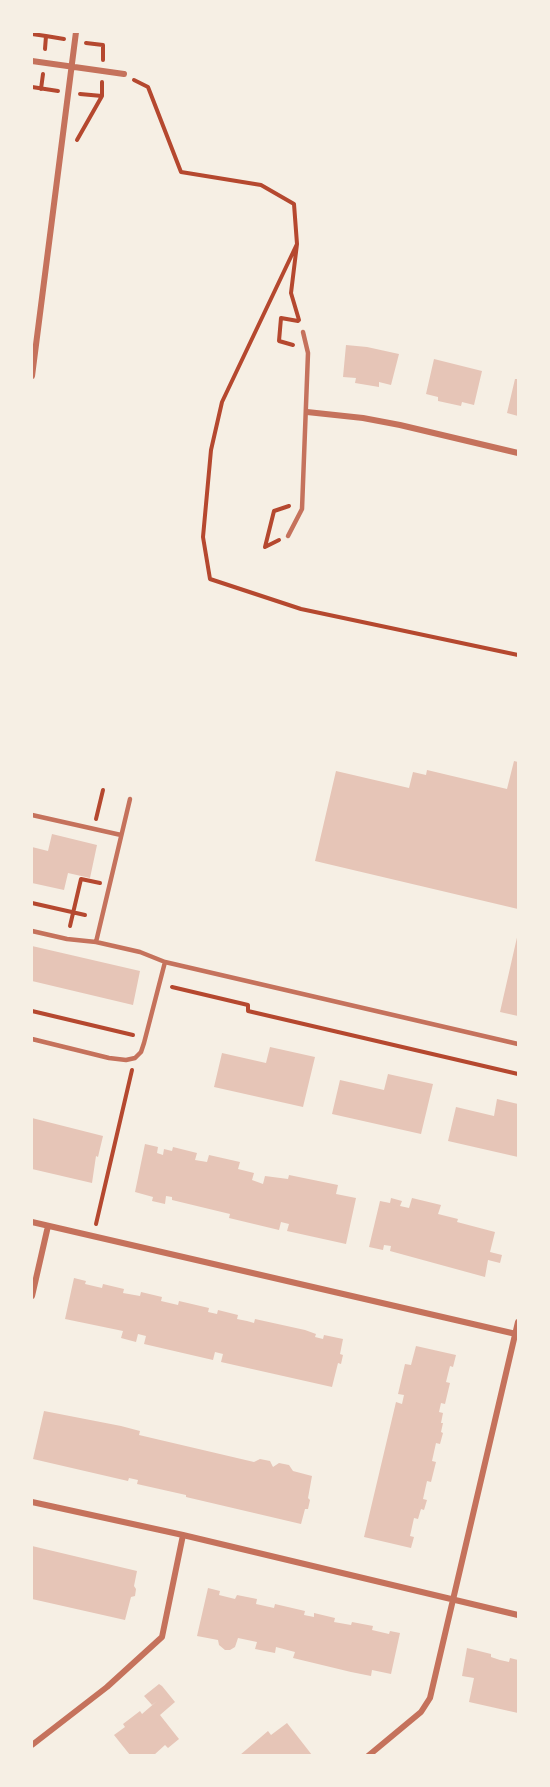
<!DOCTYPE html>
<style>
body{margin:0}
#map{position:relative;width:550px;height:1787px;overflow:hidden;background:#f6efe4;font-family:Poppins,sans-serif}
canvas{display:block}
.frame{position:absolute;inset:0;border:33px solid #f6efe4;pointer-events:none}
</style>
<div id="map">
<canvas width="550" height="1787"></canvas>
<div class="frame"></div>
</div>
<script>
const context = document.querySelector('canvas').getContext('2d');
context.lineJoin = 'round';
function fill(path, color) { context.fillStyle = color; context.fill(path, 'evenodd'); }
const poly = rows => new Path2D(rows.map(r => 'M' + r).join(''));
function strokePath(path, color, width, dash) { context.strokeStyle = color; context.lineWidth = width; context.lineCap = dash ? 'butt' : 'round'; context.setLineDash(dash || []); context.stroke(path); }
fill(poly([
 [346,345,367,347,399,354,391,385,379,382,379,387,355,383,356,378,343,377],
 [434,359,482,371,474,405,462,402,461,406,438,401,438,397,426,394],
 [515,379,518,379,518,416,507,413],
 [514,761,518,762,518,909,315,861,336,771,409,788,413,772,426,775,427,770,507,789],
 [52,834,97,845,90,878,68,873,64,890,32,883,32,847,48,851],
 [518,933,518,1016,500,1012],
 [32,946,140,971,133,1005,32,981],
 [270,1047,315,1057,303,1107,214,1087,222,1053,266,1063],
 [388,1074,433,1084,421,1134,332,1114,340,1080,384,1090],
 [497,1099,518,1104,518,1157,448,1141,456,1107,494,1116],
 [32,1118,103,1136,98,1157,96,1156,92,1183,32,1169],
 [145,1144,158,1147,157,1153,163,1155,164,1149,172,1151,173,1147,197,1153,195,1160,207,1162,209,1155,240,1162,238,1169,254,1173,252,1180,263,1184,265,1176,288,1179,289,1175,338,1185,336,1194,356,1198,346,1244,287,1231,289,1224,281,1222,279,1230,229,1218,230,1214,172,1200,172,1197,166,1196,165,1204,152,1201,153,1197,135,1192],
 [391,1198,402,1201,400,1206,409,1208,412,1198,441,1205,438,1214,458,1219,457,1222,495,1232,490,1252,502,1255,500,1263,488,1260,485,1277,390,1251,391,1246,384,1245,383,1250,369,1247,380,1201,390,1203],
 [74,1278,86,1281,85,1284,102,1288,103,1284,124,1289,123,1293,140,1296,141,1292,162,1297,161,1301,178,1305,179,1301,209,1308,208,1312,217,1314,218,1310,238,1315,237,1319,247,1321,254,1323,255,1319,305,1330,316,1334,315,1337,323,1339,324,1335,343,1339,340,1354,343,1355,341,1364,338,1363,332,1387,221,1362,223,1354,215,1352,213,1360,144,1344,146,1336,138,1334,136,1342,121,1338,123,1331,65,1319],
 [416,1346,456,1355,453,1367,450,1366,446,1382,450,1383,445,1404,441,1403,439,1412,443,1413,441,1423,443,1423,441,1432,443,1433,440,1444,436,1443,432,1461,436,1462,431,1482,427,1481,423,1499,427,1500,424,1510,421,1509,418,1519,414,1518,410,1536,414,1537,411,1548,364,1537,396,1402,402,1404,404,1395,398,1394,405,1364,411,1365],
 [44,1411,121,1426,140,1431,139,1435,254,1462,260,1459,270,1461,273,1467,279,1463,289,1465,293,1471,312,1476,308,1498,310,1500,308,1509,305,1509,301,1524,186,1497,186,1495,137,1484,138,1480,129,1478,128,1481,33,1459],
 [32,1546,137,1571,134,1586,136,1589,135,1596,131,1597,125,1620,32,1599],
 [208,1588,220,1591,219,1595,235,1599,237,1595,257,1599,256,1604,274,1608,275,1604,305,1611,304,1615,314,1617,314,1613,335,1618,334,1622,351,1625,352,1622,373,1626,372,1630,389,1634,390,1631,400,1633,391,1674,372,1670,371,1676,351,1672,293,1658,295,1652,276,1647,275,1653,255,1649,257,1642,238,1638,235,1647,230,1650,225,1650,219,1645,218,1640,197,1636],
 [467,1648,491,1654,491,1657,500,1660,509,1662,510,1658,518,1660,518,1713,469,1702,474,1678,462,1676],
 [159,1684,162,1686,175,1702,160,1715,179,1739,168,1748,165,1745,154,1755,130,1755,114,1735,125,1727,123,1724,140,1711,142,1714,157,1701,152,1705,144,1696],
 [287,1723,312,1755,240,1755,268,1731,271,1735]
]), '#e6c5b7');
strokePath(poly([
 [32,34,46,36],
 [86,43,103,45,103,60],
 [45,49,46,36,64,39],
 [134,80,148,87,181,172,261,185,294,204,297,244,291,293,299,320],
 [32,87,58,91],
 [41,89,43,74],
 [80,94,102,96],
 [77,140,102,96,102,82],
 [297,244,222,402,211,450,203,537,210,579,301,609,518,655],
 [293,345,279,341,281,318,298,321],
 [279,540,265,547,274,511,289,506],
 [96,819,103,790],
 [32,903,85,915],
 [70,926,81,879,100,883],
 [172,987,248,1005,248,1011,518,1074],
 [32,1011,133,1035],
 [96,1224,132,1070]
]), '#b5482f', 4);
strokePath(poly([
 [288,536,302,509,308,353,303,332],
 [32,815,121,835],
 [32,931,67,939,96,942,140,952,165,962],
 [96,942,130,799],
 [32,1039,109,1058,126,1060,135,1058,141,1052,144,1043,165,962,518,1044]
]), '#c5725c', 4.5);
strokePath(poly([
 [32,61,124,74],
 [32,376,76,32],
 [307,412,363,418,400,425,518,453],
 [32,1222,516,1334],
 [32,1296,48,1226],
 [32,1502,183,1535,518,1615],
 [32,1745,107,1687,162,1637,183,1535],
 [368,1756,421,1712,430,1698,518,1322]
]), '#c5725c', 6);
</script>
